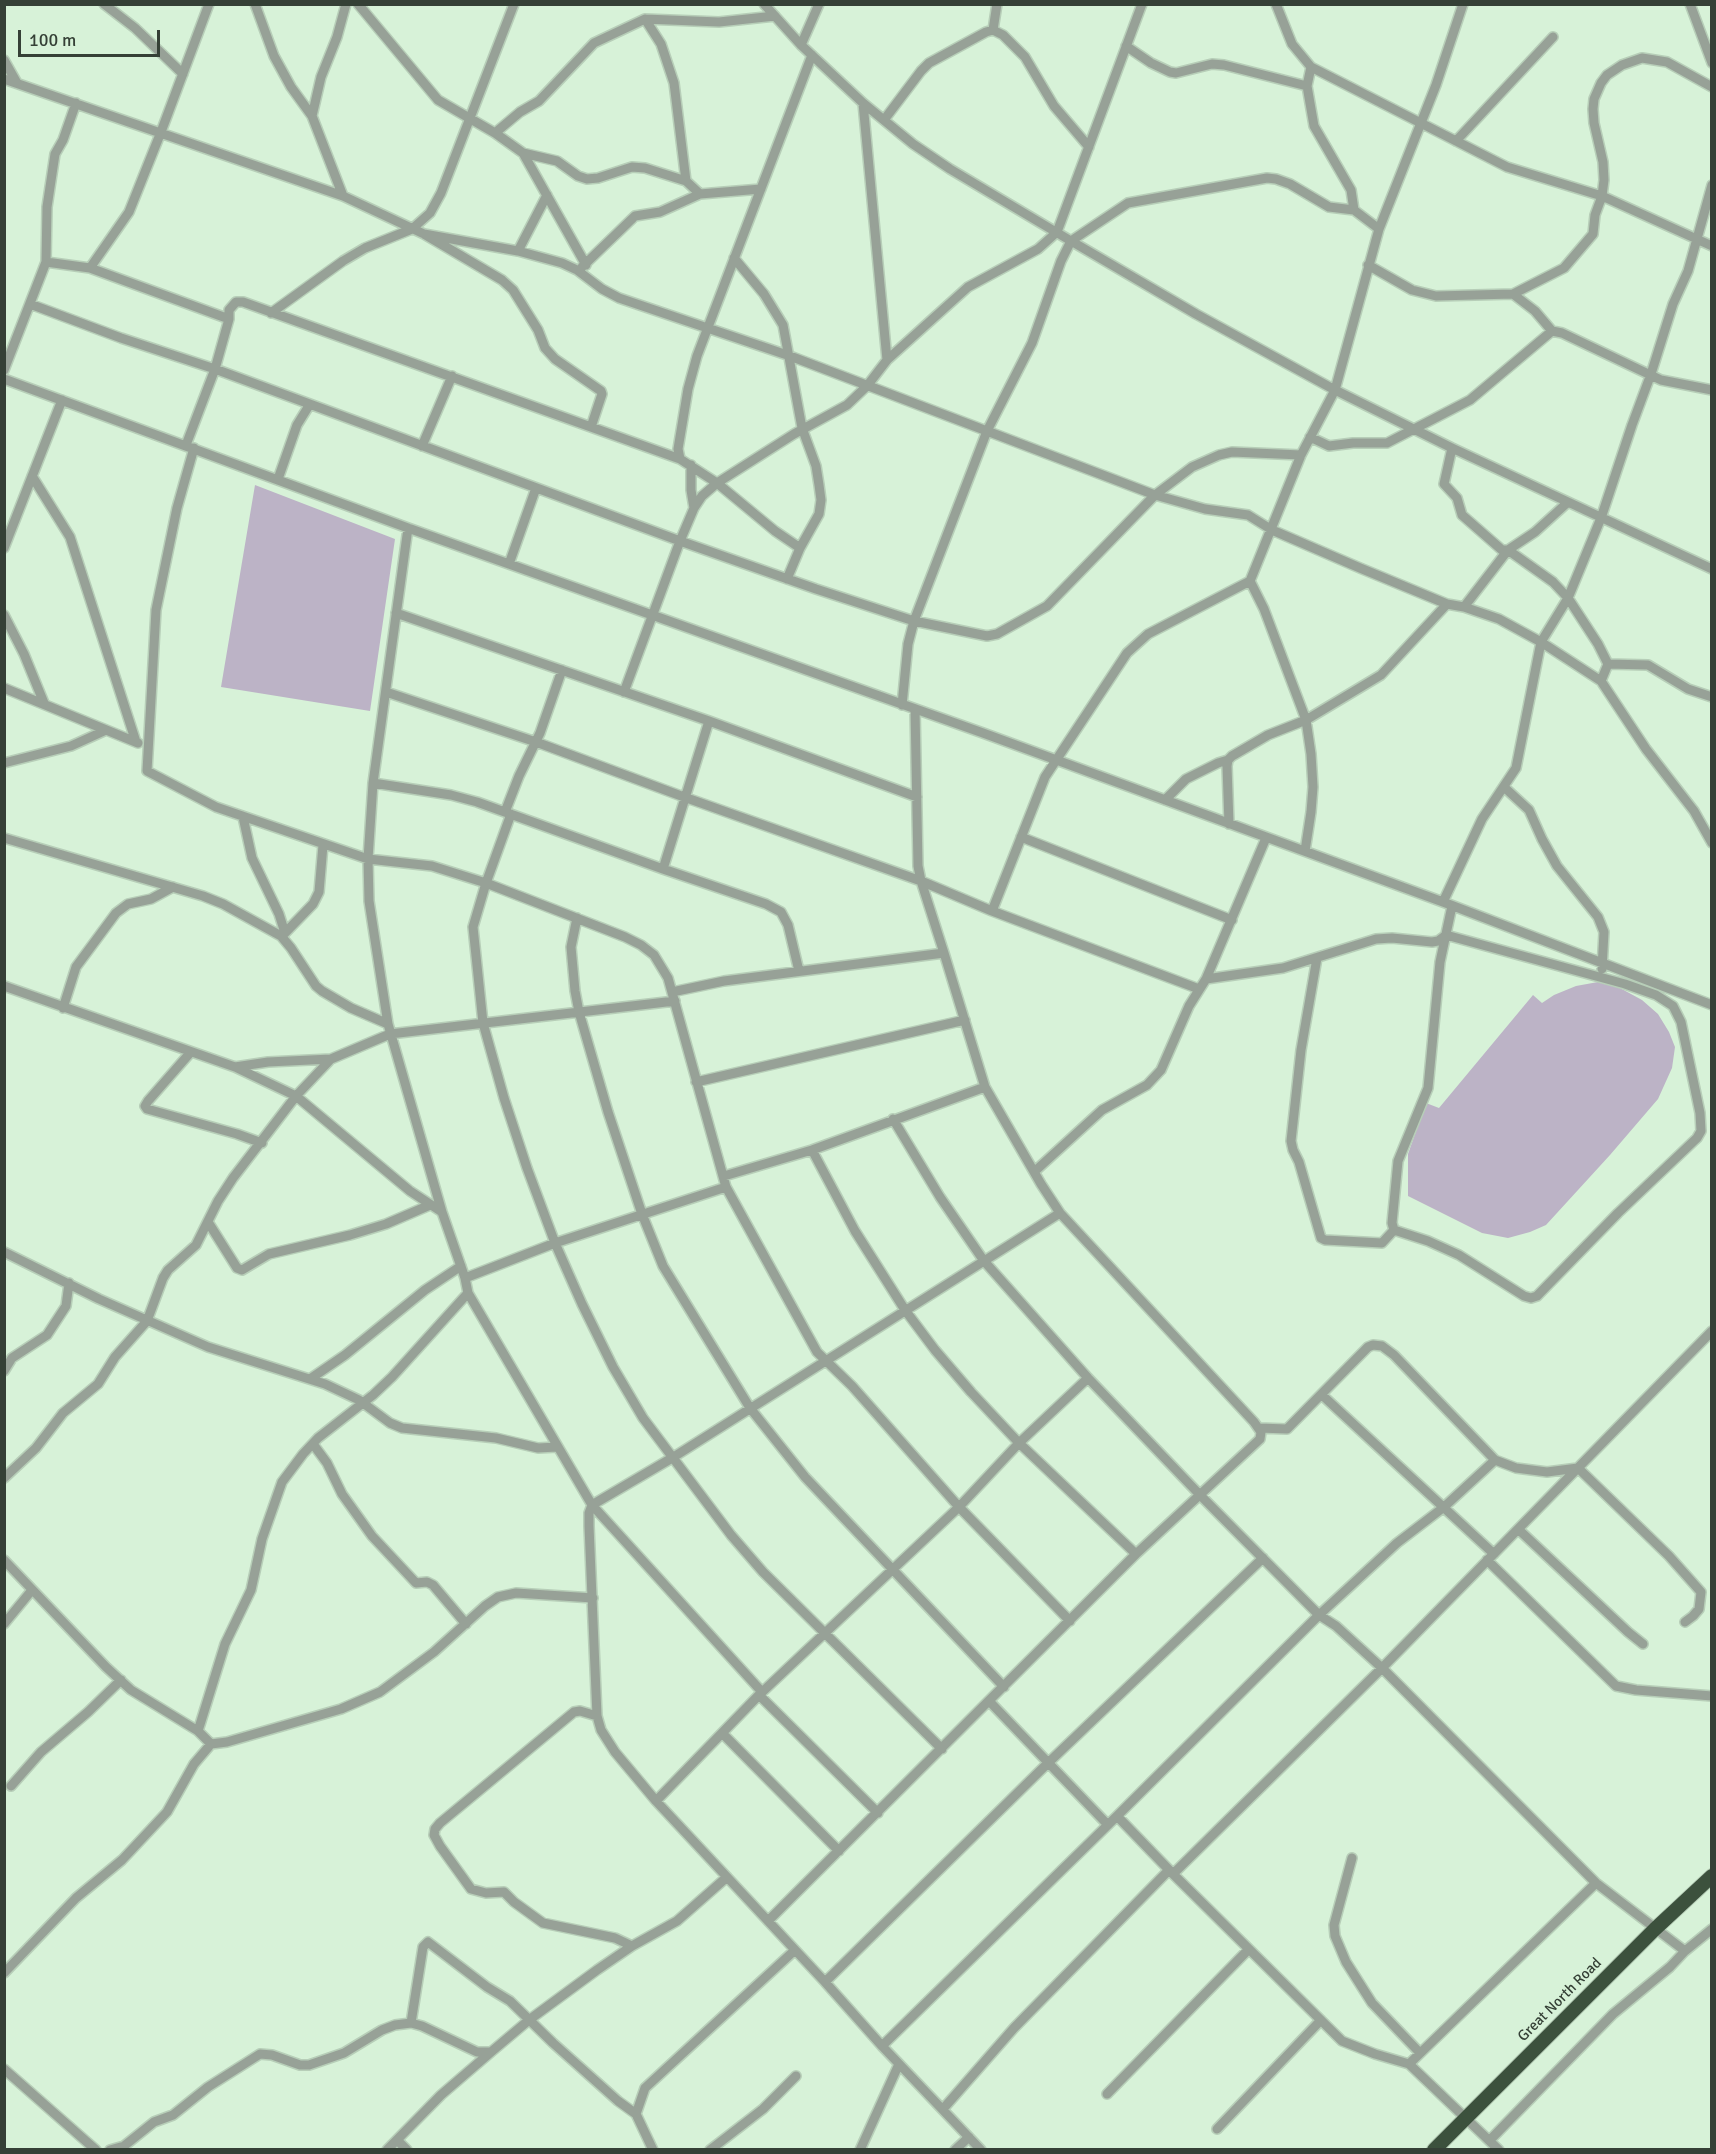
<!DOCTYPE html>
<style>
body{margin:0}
#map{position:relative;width:1716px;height:2154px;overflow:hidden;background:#d7f2d8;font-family:Signika,sans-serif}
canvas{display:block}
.frame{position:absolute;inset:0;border:6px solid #354036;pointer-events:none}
.scale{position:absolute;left:18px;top:30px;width:142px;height:27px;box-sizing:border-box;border:3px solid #354036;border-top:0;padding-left:8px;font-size:18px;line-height:21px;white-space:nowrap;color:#354036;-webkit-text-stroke:4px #d7f2d8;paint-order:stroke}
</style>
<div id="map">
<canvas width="1716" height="2154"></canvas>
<div class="frame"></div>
<div class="scale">100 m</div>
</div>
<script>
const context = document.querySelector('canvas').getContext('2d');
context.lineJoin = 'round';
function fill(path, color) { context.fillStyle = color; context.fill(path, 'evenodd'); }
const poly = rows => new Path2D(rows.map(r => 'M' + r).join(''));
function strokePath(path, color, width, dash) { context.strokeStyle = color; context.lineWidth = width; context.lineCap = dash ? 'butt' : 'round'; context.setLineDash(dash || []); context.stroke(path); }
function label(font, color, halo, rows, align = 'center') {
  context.font = font + ' Signika,sans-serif'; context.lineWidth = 5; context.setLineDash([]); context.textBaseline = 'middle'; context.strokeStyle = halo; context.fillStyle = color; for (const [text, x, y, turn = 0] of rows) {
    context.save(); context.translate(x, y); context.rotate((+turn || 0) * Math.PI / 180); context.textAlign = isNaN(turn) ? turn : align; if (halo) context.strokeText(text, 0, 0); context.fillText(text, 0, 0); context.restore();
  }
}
fill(poly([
 [255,485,395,539,370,711,221,687],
 [1598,982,1620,988,1642,1000,1658,1014,1669,1032,1675,1047,1672,1068,1658,1099,1610,1155,1546,1225,1530,1232,1508,1238,1482,1233,1408,1196,1408,1154,1426,1103,1439,1108,1533,995,1542,1003,1554,995,1576,986]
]), '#bcb3c6');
const minor = poly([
 [104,4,135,28,183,74],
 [255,4,274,56,291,87,312,116,343,196],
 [358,4,438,100,495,133,523,153,586,265],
 [764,4,801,45,863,103,913,144,950,169,1071,241,1196,314,1335,390,1452,448,1712,569],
 [1276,4,1292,44,1311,67,1507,167,1602,196,1712,246],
 [1690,4,1712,63],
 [645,19,661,44,674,83,686,181],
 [993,30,997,4],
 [801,45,819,4],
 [1126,46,1151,63,1170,72,1176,73,1212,64,1224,65,1307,86],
 [4,60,17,83],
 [1311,67,1307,86,1314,126,1351,190,1354,210,1379,229],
 [4,79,343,196,424,234,502,280,513,290,538,330,545,348,555,359,601,391,602,394,591,427],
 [863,103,887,360],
 [312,116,321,77,337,37,346,4],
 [884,120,921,71,929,63,986,32,993,30,1003,35,1025,57,1054,106,1089,147],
 [495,133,520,112,539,101,594,43,645,19,719,22,775,16],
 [1456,141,1553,37],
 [523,153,557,161,578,176,587,179,598,178,632,167,645,168,686,181,700,194],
 [424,234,518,251,562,263,577,270,602,289,619,298,790,356,1155,495,1205,509,1248,515,1272,530,1360,568,1447,604,1464,607,1499,619,1541,642,1601,681],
 [518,251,547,195],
 [734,258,764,294,783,325,802,428,816,466,819,485,821,500,819,514,800,548,787,579],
 [46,262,90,268,229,319],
 [1368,265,1412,290,1436,296,1513,294,1564,268,1593,234,1595,215,1602,196,1604,180,1603,162,1594,123,1593,109,1594,99,1601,83,1607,75,1622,65,1642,58,1667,62,1712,87],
 [582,267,635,216,660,212,700,194,761,189],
 [90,268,129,212,161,132,209,4],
 [1513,294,1535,311,1552,331,1562,333,1661,380,1712,390],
 [30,304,121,338,215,369,680,541,816,589,914,621,987,636,997,634,1047,606,1155,495,1192,467,1219,455,1232,452,1301,455],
 [271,313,343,261,365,248,412,229,430,213,441,193,514,4],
 [4,370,46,262,47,207,55,154,63,140,76,103],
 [4,379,408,528,983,733,1443,902,1712,1005],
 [1310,437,1329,446,1353,443,1387,443,1470,400,1552,331],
 [186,445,215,369,229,319,229,310,236,302,243,302,680,459],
 [422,446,452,376],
 [194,448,177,508,156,610,147,771,216,807,368,859,432,866,486,883,625,937,641,945,654,955,668,978,726,1187,817,1352,852,1386,959,1507,1070,1621],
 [1452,448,1444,484,1457,498,1462,515,1502,550,1508,550,1553,582,1568,598,1598,644,1608,664,1601,681,1646,749,1694,811,1712,843],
 [691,465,691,490,694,508],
 [32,476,70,537,136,742],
 [278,479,297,425,310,404],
 [408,528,373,783,368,859,369,901,388,1024,442,1212,465,1278,468,1293,592,1505,589,1513,589,1526,597,1716,601,1730,615,1752,656,1801,825,1982,882,2046,981,2150],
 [4,548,62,400],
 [800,548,775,531,717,483,680,459,678,449,688,389,697,356,812,55],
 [509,564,536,488],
 [1250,581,1264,609,1306,720,1311,754,1313,787,1311,812,1305,851],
 [1464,607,1508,550,1535,532,1567,503],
 [396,613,709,721,917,797],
 [4,615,24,654,44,703],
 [1608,664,1648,665,1688,689,1712,697],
 [4,688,138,743],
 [386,692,536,742,684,797,921,881,992,911,1199,989],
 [624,692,680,541,694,508,702,496,717,483,794,434,847,405,867,386,887,360,968,287,1038,249,1057,232,1142,4],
 [902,705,908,644,914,621,987,431,1032,343,1061,261,1071,241,1128,203,1267,178,1276,179,1290,184,1329,207,1354,210],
 [915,709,918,866,921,881,944,953],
 [4,763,71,746,104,731],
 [373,783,451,795,477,802,663,869,766,904,781,912,788,925,799,971],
 [1504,787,1529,810,1542,839,1557,866,1598,917,1604,932,1602,969],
 [1165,800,1186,779,1218,763,1228,760],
 [505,812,519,776,540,733,562,670],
 [511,814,486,883,473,927,483,1023,504,1098,527,1168,555,1243,582,1304,613,1367,643,1418,731,1535,763,1572,942,1749],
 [243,817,252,858,279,914,285,933],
 [1229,824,1227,766,1228,760,1232,756,1268,735,1306,720,1381,675,1447,604],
 [1021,837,1232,920],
 [4,838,203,896,223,904,281,936,291,948,316,986,322,991,351,1008,388,1024],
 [663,869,709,721],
 [1443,902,1482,819,1516,768,1541,642,1568,598,1601,518,1632,425,1651,374,1673,304,1688,271,1712,185],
 [992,911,1045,777,1127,653,1148,634,1250,581,1301,455,1335,390,1379,229,1436,85,1463,4],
 [577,918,571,947,575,991,579,1012,608,1112,642,1214,663,1266,750,1408,805,1477,1004,1687],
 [283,935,313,904,319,892,323,845],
 [1317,958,1301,1050,1291,1141,1293,1150,1299,1162,1321,1238,1325,1240,1382,1243,1394,1230],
 [1206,979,1283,968,1376,939,1392,938,1432,942,1438,941,1446,935,1625,984,1656,995,1673,1006,1681,1022,1700,1113,1701,1131,1697,1138,1618,1213,1537,1296,1531,1298,1524,1296,1459,1255,1428,1241,1394,1230],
 [4,986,235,1067,296,1096,410,1191,442,1212],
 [672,992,724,981,944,953,985,1087,1041,1184,1060,1213,1254,1422,1261,1432,1260,1439,1136,1554,768,1921],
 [63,1008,76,967,116,913,128,904,151,899,173,887],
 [190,1053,148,1101,145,1106,147,1109,237,1134,262,1143],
 [235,1067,268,1062,331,1059],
 [696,1082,965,1020],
 [893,1119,940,1197,984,1261,1088,1378,1200,1495,1319,1615,1336,1626,1382,1668,1596,1883,1685,1951],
 [812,1150,855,1231,905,1310,935,1350,971,1392,1019,1443,1136,1554],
 [1034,1172,1102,1110,1147,1085,1161,1070,1189,1006,1206,979,1266,838],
 [724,1176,812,1150,985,1087],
 [208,1222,237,1268,242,1270,269,1254,350,1235,386,1224,430,1205],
 [1394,1230,1392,1223,1398,1161,1428,1088,1440,962,1452,906],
 [4,1252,99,1299,208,1347,325,1384,359,1400,390,1423,402,1428,496,1438,538,1448,557,1447],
 [465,1278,555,1243,726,1187],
 [4,1371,12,1358,47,1335,66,1306,69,1283],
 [310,1379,345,1355,425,1290,461,1266],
 [1322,1395,1494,1554],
 [1259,1428,1287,1429,1368,1347,1373,1345,1382,1346,1394,1355,1495,1460,1516,1468,1547,1472,1578,1468,1669,1556,1701,1592,1699,1609,1693,1616,1685,1622],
 [313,1444,327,1463,342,1494,372,1536,416,1583,427,1582,433,1585,466,1624],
 [4,1478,36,1448,63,1413,98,1384,115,1357,147,1321,163,1278,168,1270,196,1245,218,1201,233,1178,296,1096,331,1059,390,1034,675,1001],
 [1518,1529,1628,1632,1643,1644],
 [4,1560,106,1667,131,1690,198,1731,211,1744],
 [1487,1560,1616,1686,1636,1690,1712,1696],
 [4,1624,32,1590],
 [762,1692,592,1505,672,1458,1060,1213],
 [759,1695,878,1813],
 [990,1702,1108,1825],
 [597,1716,580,1711,574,1712,440,1823,435,1829,434,1835,440,1846,471,1889,486,1893,504,1892,514,1902,543,1923,615,1938,632,1946],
 [198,1731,225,1644,251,1590,262,1539,282,1482,303,1454,318,1438,373,1395,392,1377,468,1293],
 [722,1733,839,1851],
 [11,1786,41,1752,88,1712,121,1680],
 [656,1801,759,1695,959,1507,1019,1443,1088,1378],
 [1117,1816,1173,1874,1382,1668,1712,1331],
 [1352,1858,1334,1925,1335,1936,1346,1962,1372,2003,1420,2053],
 [1173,1874,1342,2041,1375,2054,1409,2064,1499,2150],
 [4,1973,76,1898,122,1860,167,1812,194,1764,211,1744,227,1742,341,1709,380,1692,434,1652,485,1606,498,1597,516,1593,593,1598],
 [825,1982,1048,1763,1263,1558],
 [411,2023,423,1947,428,1942,487,1987,510,2001,553,2043,618,2101,636,2114,653,2150],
 [882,2046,1117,1816,1319,1615,1397,1543,1444,1507,1495,1460],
 [1409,2064,1596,1883],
 [4,2069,96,2150],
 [1107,2094,1248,1950],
 [943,2109,1014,2028,1169,1870],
 [636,2114,645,2088,795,1950],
 [1217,2129,1321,2020],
 [397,2140,407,2150],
 [1490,2140,1613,2014,1670,1967,1685,1951,1712,1929],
 [110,2150,124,2146,154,2122,173,2115,208,2087,260,2054,272,2055,300,2065,309,2065,344,2053,382,2030,395,2025,411,2023,422,2026,477,2052,491,2052,529,2020,597,1970,632,1946,677,1921,727,1877],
 [387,2150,441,2095,491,2052],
 [710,2150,763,2109,796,2076],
 [860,2150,899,2064],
 [955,2150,969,2137]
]);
const highway = poly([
 [1434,2150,1655,1929,1712,1876]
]);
strokePath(minor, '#b7ceb8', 12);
strokePath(highway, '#b7ceb8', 16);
strokePath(minor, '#97a197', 9);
strokePath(highway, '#3c513d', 14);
label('15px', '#354036', '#d7f2d8', [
 ["Great North Road",1560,2000,-45]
]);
</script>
